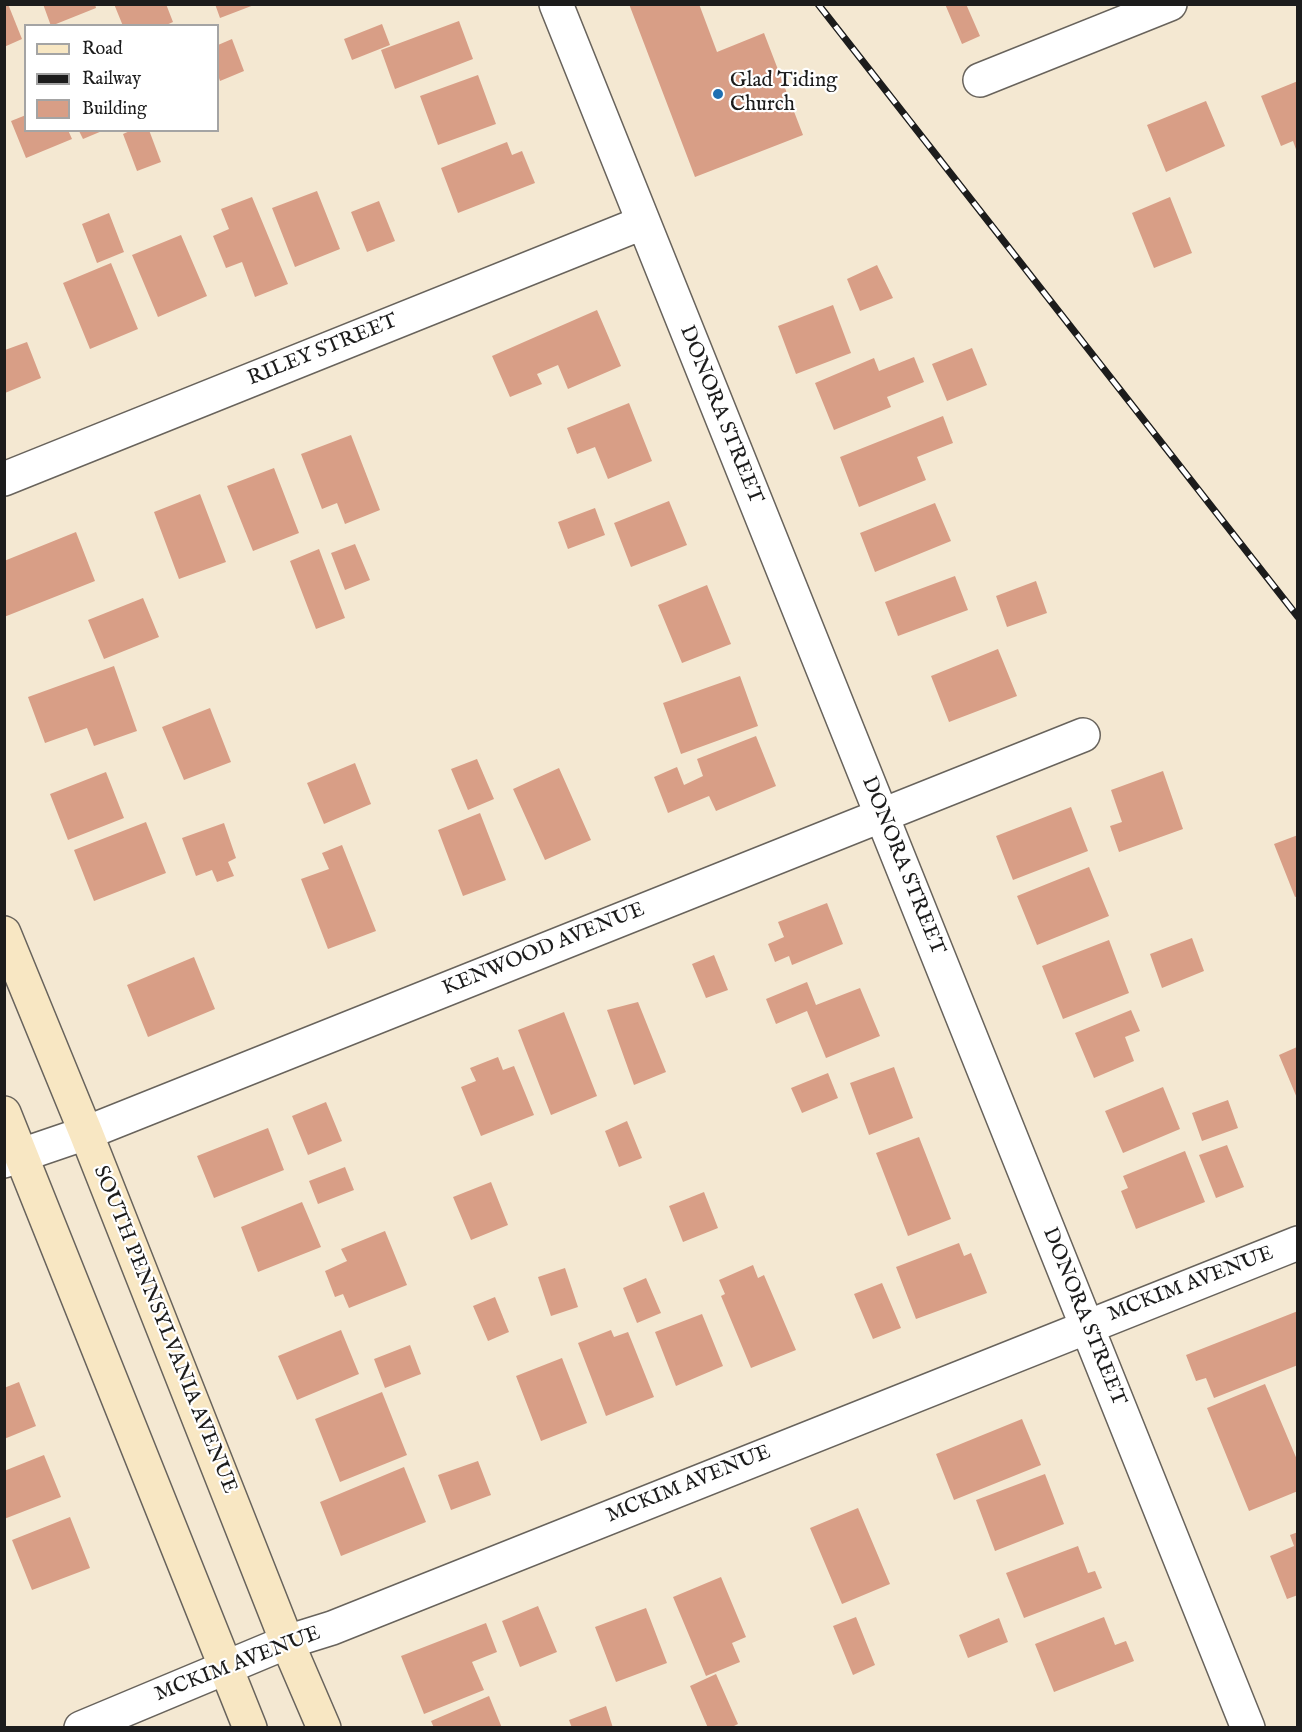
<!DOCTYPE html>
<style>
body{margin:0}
#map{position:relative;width:1302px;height:1732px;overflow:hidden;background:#f4e8d2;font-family:"IM FELL English",serif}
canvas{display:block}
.frame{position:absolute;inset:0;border:6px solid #1c1c1c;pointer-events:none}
.legend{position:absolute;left:24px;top:24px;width:195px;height:108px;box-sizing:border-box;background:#fff;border:2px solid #a4a4a4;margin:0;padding:8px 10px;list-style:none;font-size:18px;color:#1c1c1c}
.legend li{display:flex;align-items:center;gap:12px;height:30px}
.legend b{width:30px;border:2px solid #a4a4a4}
</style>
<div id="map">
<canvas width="1302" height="1732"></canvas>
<div class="frame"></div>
<ul class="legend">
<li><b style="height:8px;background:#f8e7c3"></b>Road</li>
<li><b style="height:8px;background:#1c1c1c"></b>Railway</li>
<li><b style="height:16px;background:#d89e86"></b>Building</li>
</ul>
</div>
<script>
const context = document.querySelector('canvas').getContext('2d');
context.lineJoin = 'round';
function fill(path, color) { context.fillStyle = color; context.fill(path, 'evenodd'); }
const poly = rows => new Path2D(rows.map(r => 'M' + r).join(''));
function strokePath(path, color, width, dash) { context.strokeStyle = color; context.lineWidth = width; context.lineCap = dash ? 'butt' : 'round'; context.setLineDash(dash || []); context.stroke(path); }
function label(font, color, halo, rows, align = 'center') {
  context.font = font + ' "IM FELL English",serif'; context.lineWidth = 4.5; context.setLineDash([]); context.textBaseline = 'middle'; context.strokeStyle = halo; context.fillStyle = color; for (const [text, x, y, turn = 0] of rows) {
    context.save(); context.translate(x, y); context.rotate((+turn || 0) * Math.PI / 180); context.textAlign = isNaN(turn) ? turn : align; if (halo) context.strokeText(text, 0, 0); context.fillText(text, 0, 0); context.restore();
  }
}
fill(poly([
 [4,4,8,4,22,39,4,47],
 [43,4,95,4,96,8,51,26],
 [114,4,166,4,173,22,164,26,123,26],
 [215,4,254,4,254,5,220,18],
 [629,4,699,4,717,52,764,33,803,135,695,177],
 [945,4,966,4,980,36,962,44],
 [459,21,473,59,395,89,381,50],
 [382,24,390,45,352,60,344,39],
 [232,39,244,71,220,81,218,75,218,45],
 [478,75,496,124,438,145,420,96],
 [1298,81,1298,152,1297,152,1293,141,1281,146,1261,96],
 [1206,101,1225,146,1166,172,1147,125],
 [26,115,26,130,68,130,72,139,26,158,11,121],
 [132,130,149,130,161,162,137,171,123,134],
 [79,131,102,131,83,139],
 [507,142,512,155,522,151,535,183,458,213,441,168],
 [317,191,340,249,295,267,272,208],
 [252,197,288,284,255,297,242,262,226,268,213,236,229,229,221,209],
 [1170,197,1192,253,1154,268,1132,213],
 [379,201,395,241,367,252,351,212],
 [109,213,124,252,97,263,82,224],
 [181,235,207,296,158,317,132,255],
 [111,263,138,329,90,349,63,283],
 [877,265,893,298,860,311,847,279],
 [833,305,851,353,796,374,778,326],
 [597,310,621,366,568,389,558,365,537,374,542,384,510,397,492,356],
 [27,342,41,378,5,393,5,350],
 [972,348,987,385,947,401,932,364],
 [914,357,924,382,887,397,891,407,834,430,815,383,874,358,879,371],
 [629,403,652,461,608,479,595,447,577,454,567,428],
 [943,416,953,443,917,457,926,480,859,507,840,457],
 [351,435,380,510,345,524,337,503,322,509,301,454],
 [274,468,299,533,253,551,227,486],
 [200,494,226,562,179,579,154,512],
 [669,501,687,545,631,567,614,523],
 [935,503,951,541,875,572,860,533],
 [595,508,605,535,568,549,558,522],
 [76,532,95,581,4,617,4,561],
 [355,544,370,580,345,590,331,553],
 [319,549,345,618,316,629,290,561],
 [955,576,968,610,898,636,885,602],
 [1036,581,1047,613,1007,627,996,596],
 [707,585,731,644,682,663,658,605],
 [143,598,159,637,104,659,88,620],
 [998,649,1017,696,949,722,931,676],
 [114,666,137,731,94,746,87,728,45,743,28,697],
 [740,676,758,726,681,754,663,703],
 [210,708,231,762,184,780,162,727],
 [756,736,776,786,716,811,709,796,668,813,654,777,677,767,684,785,703,776,697,759],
 [477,759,494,799,468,810,451,769],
 [355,763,371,804,324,824,307,783],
 [559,768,591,840,545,860,513,789],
 [1163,771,1183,829,1119,852,1110,826,1122,822,1111,790],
 [106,772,124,818,68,840,50,794],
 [1071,807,1088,851,1013,880,996,836],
 [480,813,506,880,463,896,438,830],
 [146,822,166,873,94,901,74,850],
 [224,823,236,858,228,862,234,876,217,882,212,870,196,876,182,838],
 [1298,835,1298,896,1295,897,1274,844],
 [342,845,376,931,328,949,301,879,329,869,322,853],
 [1089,867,1109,916,1037,945,1017,896],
 [827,903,843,944,792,965,789,956,775,962,768,944,784,937,778,922],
 [1192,938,1204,971,1162,988,1150,954],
 [1109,940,1129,993,1063,1019,1042,966],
 [714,955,728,990,706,998,692,964],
 [194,957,215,1009,148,1037,127,985],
 [807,982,816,1005,860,988,880,1036,826,1058,807,1011,776,1024,766,999],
 [638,1002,666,1072,634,1085,607,1010],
 [1131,1010,1140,1031,1125,1037,1134,1061,1094,1078,1075,1033],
 [564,1012,597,1096,551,1115,518,1030],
 [1297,1047,1297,1098,1279,1055],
 [498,1057,503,1070,514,1066,534,1115,481,1136,461,1087,476,1081,470,1068],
 [894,1067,913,1118,869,1135,850,1083],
 [828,1073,838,1098,802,1113,791,1088],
 [1163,1087,1180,1129,1123,1153,1105,1111],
 [1228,1100,1238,1128,1202,1141,1192,1113],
 [326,1102,342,1141,308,1155,292,1116],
 [627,1121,642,1158,619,1167,605,1131],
 [268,1128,284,1170,214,1198,197,1156],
 [919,1137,951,1219,908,1236,876,1153],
 [1227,1145,1244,1187,1216,1198,1199,1155],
 [1185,1151,1205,1202,1136,1229,1121,1191,1128,1188,1123,1176],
 [345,1167,354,1190,318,1204,309,1181],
 [491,1182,508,1225,471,1240,453,1197],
 [704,1192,718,1228,683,1242,669,1206],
 [302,1202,321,1247,258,1272,241,1227],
 [385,1231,407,1285,349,1308,343,1294,335,1297,325,1271,347,1261,341,1249],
 [959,1243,964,1256,971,1253,987,1293,916,1319,896,1267],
 [753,1265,758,1278,764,1275,796,1350,751,1368,721,1296,725,1294,719,1280],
 [565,1268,578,1307,551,1316,538,1277],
 [646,1278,661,1313,637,1323,623,1288],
 [882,1283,901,1328,873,1339,854,1294],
 [495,1297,509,1332,488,1341,473,1306],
 [1298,1311,1298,1365,1214,1398,1206,1378,1196,1381,1186,1355],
 [702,1314,723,1366,676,1386,655,1332],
 [341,1330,359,1374,297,1400,278,1356],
 [611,1330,614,1337,628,1332,654,1397,606,1416,578,1343],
 [410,1345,421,1374,385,1388,374,1359],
 [562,1358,587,1423,541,1441,516,1376],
 [19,1382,36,1426,4,1439,4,1388],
 [1265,1384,1298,1462,1298,1491,1249,1511,1207,1408],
 [382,1392,407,1455,340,1482,315,1419],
 [1022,1419,1041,1465,954,1500,936,1454],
 [44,1455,61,1497,4,1519,4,1471],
 [478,1461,491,1495,451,1510,438,1475],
 [404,1467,426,1522,341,1556,320,1502],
 [1045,1474,1064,1524,995,1551,976,1500],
 [858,1508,890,1584,842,1604,810,1528],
 [70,1517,90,1568,32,1590,12,1540],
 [1298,1532,1298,1595,1287,1599,1270,1556,1294,1546,1290,1535],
 [1078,1546,1088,1573,1095,1571,1102,1588,1024,1618,1006,1573],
 [721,1577,746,1637,732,1643,740,1662,706,1676,673,1597],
 [538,1606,557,1652,520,1667,502,1621],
 [646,1608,667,1663,616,1682,595,1627],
 [856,1617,875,1665,853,1675,833,1626],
 [1104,1617,1115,1645,1126,1641,1134,1661,1054,1692,1035,1644],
 [999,1618,1008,1642,968,1658,959,1635],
 [486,1623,497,1652,472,1662,484,1690,424,1714,401,1656],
 [716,1674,738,1724,730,1728,708,1728,690,1686],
 [489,1696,502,1728,434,1728,431,1721],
 [606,1706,613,1728,572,1728,569,1720]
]), '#d89e86');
const minor = poly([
 [556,4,1248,1728],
 [980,80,1170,4],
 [4,479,642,223],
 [4,1161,86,1133,1083,735],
 [81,1728,287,1642,332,1628,1298,1243]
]);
const secondary = poly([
 [4,933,86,1133,287,1642,324,1728],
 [4,1113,250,1728]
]);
strokePath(minor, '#68635c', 36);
strokePath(secondary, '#68635c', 36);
strokePath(minor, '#fff', 33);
strokePath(secondary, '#f8e7c3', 33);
const rail = poly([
 [818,4,1298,617]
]);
strokePath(rail, '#1c1c1c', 7);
strokePath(rail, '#fff', 4.5, [14]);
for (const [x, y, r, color] of [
 [718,94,6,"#1f6fb2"]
]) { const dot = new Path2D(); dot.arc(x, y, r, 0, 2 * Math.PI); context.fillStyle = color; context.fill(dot); strokePath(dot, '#fff', 2); }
label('21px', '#1c1c1c', '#fff', [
 ["Glad Tiding",730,82],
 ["Church",730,106]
], 'left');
label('21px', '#1c1c1c', '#fff', [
 ["RILEY STREET",323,351,-22],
 ["DONORA STREET",720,415,68],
 ["DONORA STREET",902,866,68],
 ["KENWOOD AVENUE",544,950,-22],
 ["MCKIM AVENUE",1191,1285,-21],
 ["DONORA STREET",1083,1317,68],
 ["SOUTH PENNSYLVANIA AVENUE",164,1330,68],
 ["MCKIM AVENUE",689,1485,-22],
 ["MCKIM AVENUE",238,1665,-21]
]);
</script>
